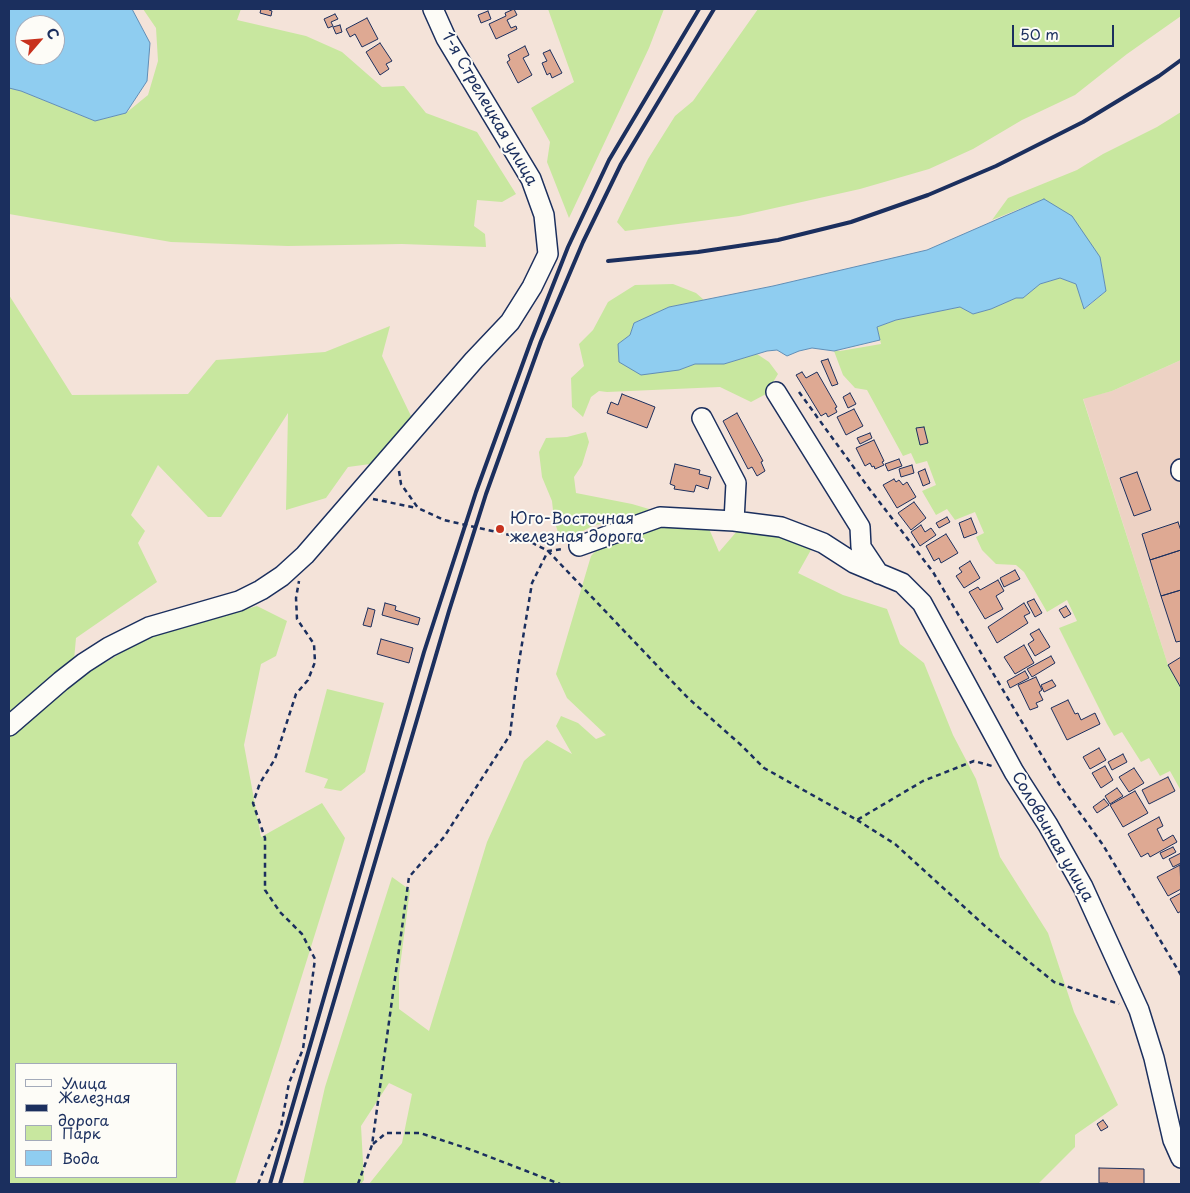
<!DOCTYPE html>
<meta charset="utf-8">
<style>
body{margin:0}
#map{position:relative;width:1190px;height:1193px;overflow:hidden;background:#f4e3d9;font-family:"Playpen Sans",sans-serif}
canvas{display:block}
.frame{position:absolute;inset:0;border:10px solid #1b2f5e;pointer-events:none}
.legend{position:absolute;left:15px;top:1063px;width:162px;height:115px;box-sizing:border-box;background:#fdfcf7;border:1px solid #a3aaba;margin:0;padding:6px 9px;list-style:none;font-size:15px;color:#1b2f5e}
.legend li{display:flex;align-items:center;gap:10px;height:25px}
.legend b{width:25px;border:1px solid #a3aaba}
.north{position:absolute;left:15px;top:15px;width:50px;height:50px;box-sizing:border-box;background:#fdfcf7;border:1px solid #a3aaba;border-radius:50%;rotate:63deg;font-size:14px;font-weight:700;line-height:20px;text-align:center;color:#1b2f5e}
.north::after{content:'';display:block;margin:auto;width:18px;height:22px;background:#c8321e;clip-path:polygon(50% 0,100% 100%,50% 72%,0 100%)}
.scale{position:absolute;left:1012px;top:25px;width:102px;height:22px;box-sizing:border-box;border:2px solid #1b2f5e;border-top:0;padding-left:6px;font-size:15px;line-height:18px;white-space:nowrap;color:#1b2f5e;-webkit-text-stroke:4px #fdfcf7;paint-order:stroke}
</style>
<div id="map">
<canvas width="1190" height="1193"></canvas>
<div class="frame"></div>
<ul class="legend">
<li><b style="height:6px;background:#fdfcf7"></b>Улица</li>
<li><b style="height:6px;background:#1b2f5e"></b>Железная дорога</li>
<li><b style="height:14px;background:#c8e79f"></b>Парк</li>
<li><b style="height:14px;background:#8fcdf0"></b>Вода</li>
</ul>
<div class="north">С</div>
<div class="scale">50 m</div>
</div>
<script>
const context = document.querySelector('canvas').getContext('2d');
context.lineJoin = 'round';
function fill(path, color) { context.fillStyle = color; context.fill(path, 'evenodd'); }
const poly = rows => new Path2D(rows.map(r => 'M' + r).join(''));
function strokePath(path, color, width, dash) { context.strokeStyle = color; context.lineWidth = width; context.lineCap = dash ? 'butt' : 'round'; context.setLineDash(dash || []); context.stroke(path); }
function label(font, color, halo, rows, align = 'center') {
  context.font = font + ' "Playpen Sans",sans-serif'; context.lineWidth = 4; context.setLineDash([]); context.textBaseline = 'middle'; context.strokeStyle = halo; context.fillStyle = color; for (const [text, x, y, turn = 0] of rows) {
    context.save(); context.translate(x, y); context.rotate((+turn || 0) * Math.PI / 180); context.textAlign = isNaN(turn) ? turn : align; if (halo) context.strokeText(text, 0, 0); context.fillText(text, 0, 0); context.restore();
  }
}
fill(poly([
 [1181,360,1181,688,1168,665,1083,398,1112,391]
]), '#edd2c4');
fill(poly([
 [143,9,241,9,237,20,306,36,342,52,382,87,404,86,426,113,477,132,516,194,502,202,477,200,474,226,485,234,486,247,402,244,288,246,171,242,9,214,9,88,21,91,95,121,126,113,148,95,158,61,156,28],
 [548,9,664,9,649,48,569,218,547,162,550,142,531,108,574,82],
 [758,9,1181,9,1181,16,1127,54,1075,95,1022,120,973,149,929,169,860,189,739,216,625,231,617,222,648,159,675,116,693,101],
 [1181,112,1181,360,1112,391,1083,399,1168,665,1181,688,1181,789,1180,789,1170,771,1160,776,1149,758,1141,762,1122,732,1114,736,1107,724,1059,628,1077,621,1067,600,1047,612,1024,572,1016,565,996,564,982,550,976,537,984,533,975,512,955,520,947,509,936,515,922,491,936,485,927,461,916,464,911,453,903,456,867,390,855,388,843,375,834,351,840,351,881,344,877,327,896,320,960,307,973,314,991,309,1016,298,1023,298,1040,284,1060,278,1076,284,1085,309,1106,291,1100,257,1044,199,992,220,1008,198,1077,170,1103,154,1157,127],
 [673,284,696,293,704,300,669,307,634,323,630,335,618,344,679,370,695,364,724,364,757,354,769,362,778,374,766,394,751,402,720,387,607,392,599,391,591,397,583,417,572,407,571,378,584,366,579,344,593,330,608,302,635,285],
 [9,295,72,395,188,394,216,360,325,352,390,326,382,356,411,416,385,462,348,467,326,498,286,510,288,413,221,517,208,517,158,465,131,515,145,531,138,543,157,582,76,638,74,660,106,662,145,638,257,606,287,621,276,656,261,664,244,745,261,837,322,803,345,838,280,1046,235,1184,9,1184],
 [16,1064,176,1064,176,1177,16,1177],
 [586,432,589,442,582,465,574,477,576,493,632,504,649,509,638,519,594,525,574,536,559,535,554,520,552,501,542,477,539,452,546,438,567,437],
 [658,521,707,524,719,552,738,530,786,534,812,548,798,573,843,595,887,609,900,644,924,663,953,735,976,779,1000,857,1048,933,1074,1012,1118,1105,1075,1135,1075,1147,1038,1184,369,1184,402,1143,412,1094,389,1083,361,1126,364,1180,361,1184,303,1184,325,1087,392,877,410,890,399,974,399,1009,429,1031,487,842,524,761,547,740,572,754,556,726,561,716,578,723,596,739,606,735,567,698,556,674,591,556,605,541],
 [327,689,384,703,365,772,341,791,324,788,328,779,305,772]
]), '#c8e79f');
const water = poly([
 [9,9,132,9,150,43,147,81,126,113,95,121,21,91,9,88,9,9],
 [25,25,55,25,55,55,25,55,25,25],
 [1044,199,1072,216,1100,257,1106,291,1084,309,1076,284,1060,278,1040,284,1023,298,1016,298,991,309,973,314,960,307,896,320,877,327,880,340,834,351,812,348,799,351,787,356,777,350,767,351,724,364,695,364,679,370,641,375,619,362,618,344,630,335,634,323,669,307,773,286,927,250,1044,199]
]);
fill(water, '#8fcdf0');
strokePath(water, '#618eb6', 1);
const building = poly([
 [261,9,269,9,269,10,272,11,271,16,260,13,261,9],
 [514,9,517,15,507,20,511,28,516,26,517,29,496,39,489,24,506,16,505,13,514,9],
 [488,11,491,19,481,23,478,15,488,11],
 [335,14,338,19,331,22,333,26,328,28,324,19,335,14],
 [367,18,378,39,362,47,355,34,350,37,346,29,367,18],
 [340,25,342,32,336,34,333,27,340,25],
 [380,43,392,61,386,64,389,69,380,75,366,52,380,43],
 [525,46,529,55,523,58,532,75,518,83,507,62,510,60,508,55,525,46],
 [550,50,562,73,552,78,550,73,547,75,542,63,547,61,543,53,550,50],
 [828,359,838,384,832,386,821,361,828,359],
 [802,372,806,378,817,372,837,407,835,408,837,412,828,417,826,413,821,416,796,375,802,372],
 [850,393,856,404,848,408,843,397,850,393],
 [622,394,655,407,647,428,607,413,611,402,618,405,622,394],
 [854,409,863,426,846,435,837,417,854,409],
 [737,413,763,461,761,462,765,471,757,476,752,467,748,469,723,421,737,413],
 [924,427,928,443,920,445,916,428,924,427],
 [870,433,872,438,860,444,857,438,870,433],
 [874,440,884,461,882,462,884,465,875,469,874,466,872,467,870,463,865,466,856,448,874,440],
 [899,459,902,466,888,471,885,464,899,459],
 [675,464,700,470,699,474,711,477,708,489,696,485,694,492,674,489,675,486,670,484,675,464],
 [912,465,914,473,901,477,899,469,912,465],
 [925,469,930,483,923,486,918,472,925,469],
 [1137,472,1151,510,1134,516,1120,478,1137,472],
 [894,479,896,482,899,480,903,485,907,482,916,497,897,508,883,485,894,479],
 [914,502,926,518,911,530,898,513,914,502],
 [947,517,950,522,939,528,936,523,947,517],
 [971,518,977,533,964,538,959,523,971,518],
 [1178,522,1181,531,1181,550,1150,560,1142,534,1178,522],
 [921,525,925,532,931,528,936,535,920,546,911,532,921,525],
 [946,534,958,553,941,563,939,558,934,561,926,546,946,534],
 [1181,550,1181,590,1161,596,1150,560,1181,550],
 [970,561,980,578,964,588,956,576,962,572,959,568,970,561],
 [1015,570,1020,579,1004,587,1000,578,1015,570],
 [998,580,1004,591,996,596,1003,609,985,619,969,592,978,587,980,590,998,580],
 [1181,590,1181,641,1176,642,1161,596,1181,590],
 [1034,599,1042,613,1035,617,1027,602,1034,599],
 [385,603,396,606,395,610,420,618,418,625,382,615,385,603],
 [1024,603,1030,613,1024,616,1028,623,997,643,988,627,1024,603],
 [1066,606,1071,614,1064,618,1059,610,1066,606],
 [368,608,375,610,371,627,363,625,368,608],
 [1039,629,1050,647,1035,656,1028,644,1034,640,1030,634,1039,629],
 [381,639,413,648,409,663,377,654,381,639],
 [1024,645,1034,663,1015,674,1004,657,1024,645],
 [1051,656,1055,663,1032,677,1027,669,1051,656],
 [1181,657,1181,688,1168,665,1181,657],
 [1025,671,1029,678,1010,688,1007,681,1025,671],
 [1036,677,1042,690,1039,692,1043,700,1036,703,1038,707,1030,710,1018,685,1036,677],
 [1052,680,1056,686,1044,692,1041,685,1052,680],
 [1068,700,1075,714,1078,713,1081,720,1095,713,1100,724,1067,740,1051,708,1068,700],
 [1099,748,1106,760,1090,769,1083,757,1099,748],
 [1123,754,1127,762,1112,770,1108,762,1123,754],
 [1105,766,1113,780,1101,788,1092,773,1105,766],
 [1134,768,1144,783,1129,792,1119,777,1134,768],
 [1168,777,1175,791,1149,804,1142,790,1168,777],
 [1117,788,1123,796,1110,804,1105,796,1117,788],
 [1135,791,1148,813,1123,827,1110,805,1135,791],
 [1104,799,1109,805,1097,813,1093,807,1104,799],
 [1159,817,1163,826,1157,829,1163,841,1173,835,1177,842,1150,857,1148,853,1141,857,1128,834,1159,817],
 [1173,847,1176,852,1163,859,1160,853,1173,847],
 [1181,853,1181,863,1173,867,1169,859,1181,853],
 [1180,865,1181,889,1168,896,1157,877,1180,865],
 [1181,893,1181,911,1178,913,1170,899,1181,893],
 [1103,1120,1108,1127,1101,1131,1097,1124,1103,1120],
 [1099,1168,1144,1169,1144,1184,1108,1184,1108,1183,1099,1183,1099,1168]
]);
fill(building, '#dea993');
strokePath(building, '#1b2f5e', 1);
const minor = poly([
 [776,392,860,527,861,547,879,574],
 [702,418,736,483,734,521],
 [1181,469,1181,471],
 [579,546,660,517,734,521,781,527,823,543,854,563,902,583,922,603,1014,772,1048,825,1083,887,1139,1010,1154,1058,1173,1140,1181,1158],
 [9,726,61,681,84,663,109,647,149,627,239,601,261,590,282,576,305,555,474,360,510,322,532,287,548,254,544,215,531,179,446,38,433,9]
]);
strokePath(minor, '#1b2f5e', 22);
strokePath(poly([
 [799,392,868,487,933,572,1032,739,1059,784,1103,845,1181,975],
 [399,471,401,484,418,508,444,520,523,538,548,551,688,698,741,745,764,768,857,820,923,781,974,761,992,766],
 [373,499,417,508],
 [857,820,895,844,985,926,1054,982,1119,1004],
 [373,1144,386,1133,420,1133,472,1150,560,1184],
 [258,1184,281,1127,289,1083,303,1049,315,959,302,934,280,912,265,890,265,838,253,803,260,783,275,759,296,694,308,680,315,662,314,644,297,619,296,598,299,581],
 [358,1184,372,1145,409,877,444,837,510,735,519,662,532,583,548,551,563,549]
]), '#1b2f5e', 2.5, [5, 4]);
strokePath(minor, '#fdfcf7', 19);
strokePath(poly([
 [608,261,698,252,778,240,851,222,928,195,996,166,1083,122,1159,76,1181,60],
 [270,1184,424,652,476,492,531,341,568,247,609,160,699,9],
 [280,1184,449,611,486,494,541,341,583,242,621,164,714,9]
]), '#1b2f5e', 4);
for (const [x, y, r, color] of [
 [500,529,5,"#c8321e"]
]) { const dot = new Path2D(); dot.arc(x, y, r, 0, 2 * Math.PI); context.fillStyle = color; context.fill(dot); strokePath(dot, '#fdfcf7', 2); }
label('16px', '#1b2f5e', '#fdfcf7', [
 ["1-я Стрелецкая улица",489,109,60],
 ["Соловьиная улица",1052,837,60]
]);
label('16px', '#1b2f5e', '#fdfcf7', [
 ["Юго-Восточная",510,520],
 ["железная дорога",510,538]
], 'left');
</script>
